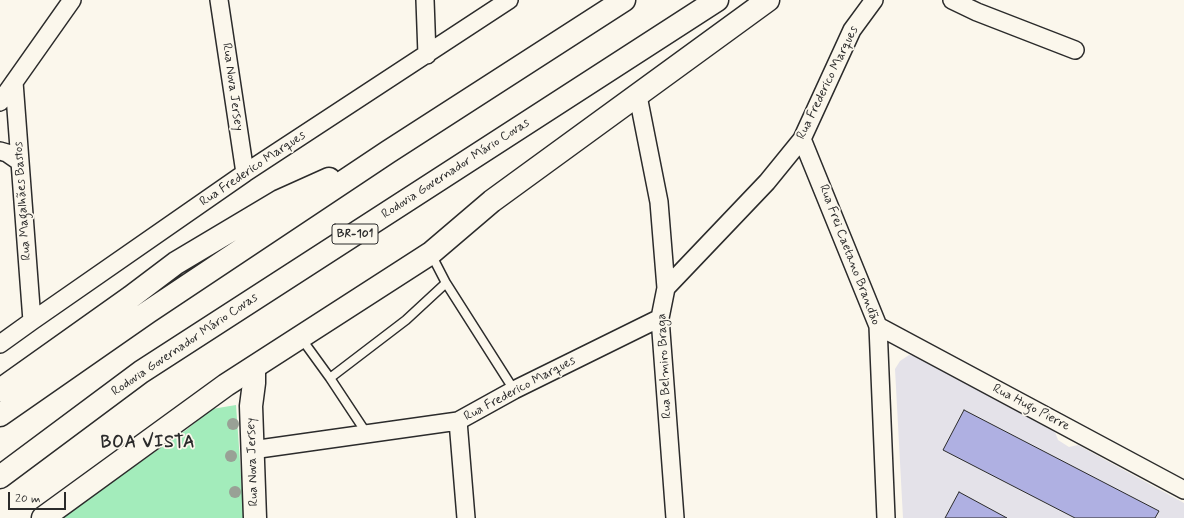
<!DOCTYPE html>
<meta charset="utf-8">
<style>
body{margin:0}
#map{position:relative;width:1184px;height:518px;overflow:hidden;background:#fbf7ec;font-family:Mynerve,sans-serif}
canvas{display:block}
.scale{position:absolute;left:8px;top:492px;width:58px;height:18px;box-sizing:border-box;border:2px solid #2b2b2b;border-top:0;padding-left:5px;font-size:12px;line-height:14px;white-space:nowrap;color:#2b2b2b;-webkit-text-stroke:3px #fbf7ec;paint-order:stroke}
</style>
<div id="map">
<canvas width="1184" height="518"></canvas>
<div class="scale">20 m</div>
</div>
<script>
const context = document.querySelector('canvas').getContext('2d');
context.lineJoin = 'round';
function fill(path, color) { context.fillStyle = color; context.fill(path, 'evenodd'); }
const poly = rows => new Path2D(rows.map(r => 'M' + r).join(''));
function strokePath(path, color, width, dash) { context.strokeStyle = color; context.lineWidth = width; context.lineCap = dash ? 'butt' : 'round'; context.setLineDash(dash || []); context.stroke(path); }
function label(font, color, halo, rows, align = 'center') {
  context.font = font + ' Mynerve,sans-serif'; context.lineWidth = 3.5; context.setLineDash([]); context.textBaseline = 'middle'; context.strokeStyle = halo; context.fillStyle = color; for (const [text, x, y, turn = 0] of rows) {
    context.save(); context.translate(x, y); context.rotate((+turn || 0) * Math.PI / 180); context.textAlign = isNaN(turn) ? turn : align; if (halo) context.strokeText(text, 0, 0); context.fillText(text, 0, 0); context.restore();
  }
}
fill(poly([
 [909,355,919,357,1055,432,1058,440,1069,447,1078,445,1184,503,1184,518,903,518,895,369,900,361]
]), '#e4e2e9');
fill(poly([
 [236,405,244,518,61,518,186,430,212,409]
]), '#a3ecbb');
const building = poly([
 [964,410,1159,511,1155,518,1075,518,943,450,964,410],
 [959,492,1007,518,945,518,959,492]
]);
fill(building, '#afb0e2');
strokePath(building, '#2b2b2b', 1);
const lane = poly([
 [446,283,514,390],
 [301,338,330,378,406,320,446,283,431,254],
 [330,378,367,434]
]);
const street = poly([
 [219,0,245,173],
 [425,0,427,55],
 [952,0,977,12,1075,50],
 [14,82,32,321],
 [638,96,659,202,666,288,660,318,675,518],
 [0,102,72,0],
 [802,139,878,326,886,518],
 [0,151,7,153,20,162],
 [666,288,767,182,802,139,852,30,874,0],
 [878,326,1184,490],
 [0,344,32,321,245,173,509,0],
 [458,421,466,518],
 [252,450,458,421,514,390,660,318]
]);
const secondary = poly([
 [254,368,254,383,251,406,255,518]
]);
const highway = poly([
 [0,390,131,297,176,263,280,201,329,179],
 [0,415,148,312,388,152,624,0],
 [0,477,141,372,717,0],
 [43,518,226,385,431,253,492,201,768,0]
]);
strokePath(lane, '#2b2b2b', 11);
strokePath(street, '#2b2b2b', 20);
strokePath(secondary, '#2b2b2b', 25);
strokePath(highway, '#2b2b2b', 25);
strokePath(lane, '#fbf7ec', 8);
strokePath(street, '#fbf7ec', 17);
strokePath(secondary, '#fbf7ec', 22);
strokePath(highway, '#fbf7ec', 22);
context.fillStyle = '#99a196';
for (const [x, y] of [
 [233,424],
 [231,456],
 [235,492]
]) { context.beginPath(); context.arc(x, y, 6, 0, 2 * Math.PI); context.fill(); }
for (const [x, y, w] of [
 [355,234,46]
]) { const box = new Path2D(); box.roundRect(x - w / 2, y - 10, w, 20, 3); context.fillStyle = '#fbf7ec'; context.fill(box); strokePath(box, '#2b2b2b', 1); }
label('bold 12px', '#2b2b2b', null, [
 ["BR-101",355,234]
]);
label('13px', '#2b2b2b', '#fbf7ec', [
 ["Rua Frederico Marques",828,83,-64],
 ["Rua Nova Jersey",232,87,82],
 ["Rua Frederico Marques",253,169,-34],
 ["Rodovia Governador Mário Covas",456,169,-33],
 ["Rua Magalhães Bastos",23,201,-94],
 ["Rua Frei Caetano Brandão",849,255,69],
 ["Rodovia Governador Mário Covas",185,345,-34],
 ["Rua Belmiro Braga",665,366,-93],
 ["Rua Frederico Marques",520,389,-28],
 ["Rua Hugo Pierre",1031,408,28],
 ["Rua Nova Jersey",253,462,-92]
]);
context.letterSpacing = '1px';
label('bold 17px', '#2b2b2b', '#fbf7ec', [
 ["BOA VISTA",148,443]
]);
context.letterSpacing = '0px';
</script>
